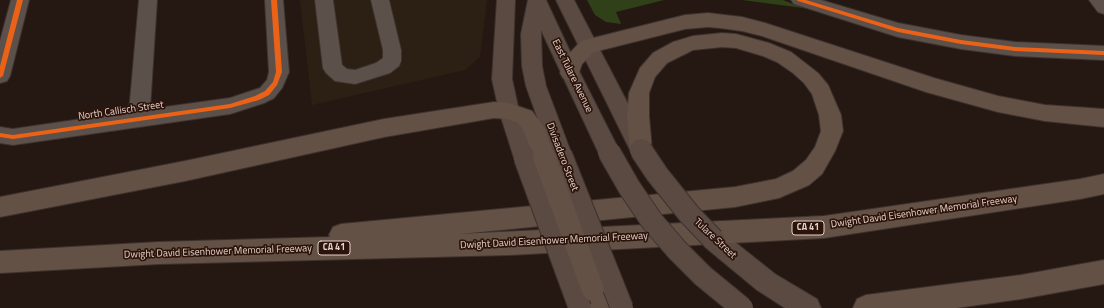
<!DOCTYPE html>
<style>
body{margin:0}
canvas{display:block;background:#251812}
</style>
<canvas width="1104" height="308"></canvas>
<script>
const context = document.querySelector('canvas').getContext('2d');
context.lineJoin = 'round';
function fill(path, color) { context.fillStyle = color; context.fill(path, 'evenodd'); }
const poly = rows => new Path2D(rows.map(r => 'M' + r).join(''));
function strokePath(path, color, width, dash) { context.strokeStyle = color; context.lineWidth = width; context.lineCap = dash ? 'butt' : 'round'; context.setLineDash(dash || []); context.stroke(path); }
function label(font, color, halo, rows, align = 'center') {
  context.font = font + ' "Titillium Web",sans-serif'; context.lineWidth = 3.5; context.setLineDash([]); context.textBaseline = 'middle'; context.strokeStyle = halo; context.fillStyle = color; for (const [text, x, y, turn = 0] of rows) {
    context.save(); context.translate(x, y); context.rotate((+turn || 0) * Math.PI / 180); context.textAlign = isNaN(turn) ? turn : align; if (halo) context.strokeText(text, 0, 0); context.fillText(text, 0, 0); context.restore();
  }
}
fill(poly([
 [300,0,487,0,480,57,465,70,312,105]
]), '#2c1f13');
fill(poly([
 [587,0,664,0,616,12,621,24,606,22,595,15],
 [742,0,783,0,803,8]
]), '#304019');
const minor = poly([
 [11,0,29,0,10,76,7,81,0,83,0,41,11,0],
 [139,0,157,0,150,109,230,98,260,88,267,80,269,72,265,0,283,0,289,72,282,88,274,98,264,103,230,114,13,145,0,143,0,127,13,129,129,112,139,0],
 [315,0,333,0,342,65,347,69,355,70,376,63,383,58,383,50,371,0,389,0,401,50,401,61,399,66,390,73,355,84,335,81,326,73,323,68,315,0],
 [791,0,821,0,898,23,961,35,1015,42,1104,46,1104,60,1015,56,961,49,898,37,794,4,791,0],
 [1089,0,1104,0,1104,14,1098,12,1089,0]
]);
const major = poly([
 [497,0,515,0,512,79,519,111,536,158,533,165,525,167,517,165,514,158,499,111,492,79,497,0],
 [528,0,546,0,580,73,620,152,617,158,609,161,601,158,541,30,542,66,546,86,572,155,569,162,561,164,553,162,526,86,522,66,521,34,528,0],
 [556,0,574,0,652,150,649,156,641,159,633,156,556,0],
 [713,228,721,231,775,274,817,299,821,308,785,308,757,290,705,247,701,239,705,231,713,228]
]);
const highway = poly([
 [708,13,742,17,765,23,934,78,998,96,1045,105,1104,109,1104,127,1045,121,998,112,926,92,762,36,742,31,720,28,708,27,685,29,594,52,582,64,577,78,570,81,563,78,560,73,565,58,581,41,685,15,708,13],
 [722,33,736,34,769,43,791,52,818,73,828,85,841,115,843,131,835,151,822,174,809,185,779,198,735,207,460,234,824,216,1080,179,1104,174,1104,194,1080,199,824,238,510,255,159,264,0,273,0,251,159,242,330,237,329,235,333,227,341,224,735,187,776,179,793,171,806,160,815,147,821,131,819,115,812,94,804,83,793,73,777,62,763,56,736,48,722,47,693,50,667,63,655,77,649,93,649,116,652,150,649,156,641,159,633,156,630,150,627,116,629,93,640,68,653,53,673,42,693,36,722,33],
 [494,102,509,103,532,111,544,127,555,157,552,164,544,166,536,164,524,131,518,123,508,119,494,118,384,137,185,181,0,217,0,197,185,161,384,119,494,102],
 [1104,260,1104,284,1021,299,956,308,853,308,857,299,866,295,1021,275,1104,260],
 [593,278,602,281,614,299,618,308,590,308,580,290,584,281,593,278]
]);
strokePath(minor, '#3d322e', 2);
strokePath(major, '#3d322e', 2);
strokePath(highway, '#3d322e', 2);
fill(minor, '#5b504a');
fill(major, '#5a4a42');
fill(highway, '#645146');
const majorBridge = poly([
 [641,150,657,174,689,214,713,239],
 [609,152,629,187,652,221,677,250,703,276,742,308],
 [561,155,622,308],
 [525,158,580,308]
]);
const highwayBridge = poly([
 [544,157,593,290]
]);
strokePath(majorBridge, '#3d322e', 24, []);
strokePath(highwayBridge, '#3d322e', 24, []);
strokePath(majorBridge, '#5a4a42', 22);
strokePath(highwayBridge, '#645146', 22);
fill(poly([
 [17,0,23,0,3,76,0,78,0,66,17,0],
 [271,0,277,0,282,72,277,85,269,95,259,100,230,108,13,139,0,137,0,133,13,135,230,104,255,96,265,91,273,82,276,72,271,0],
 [797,0,806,0,898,28,961,40,1015,47,1104,51,1104,55,1015,51,961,44,898,32,798,1,797,0]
]), '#ea6118');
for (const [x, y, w] of [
 [808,228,32],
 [334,248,32]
]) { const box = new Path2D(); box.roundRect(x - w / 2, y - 7, w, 14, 3); context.fillStyle = '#2d140a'; context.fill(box); strokePath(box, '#e5d3cc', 1); }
label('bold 9px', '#e5d3cc', null, [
 ["CA 41",808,228],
 ["CA 41",334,248]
]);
label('10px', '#e5d3cc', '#2d140a', [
 ["East Tulare Avenue",572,76,64],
 ["North Callisch Street",121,111,-8],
 ["Divisadero Street",562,157,69],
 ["Dwight David Eisenhower Memorial Freeway",924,212,-8],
 ["Tulare Street",715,239,43],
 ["Dwight David Eisenhower Memorial Freeway",554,241,-3],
 ["Dwight David Eisenhower Memorial Freeway",218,252,-2]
]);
</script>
